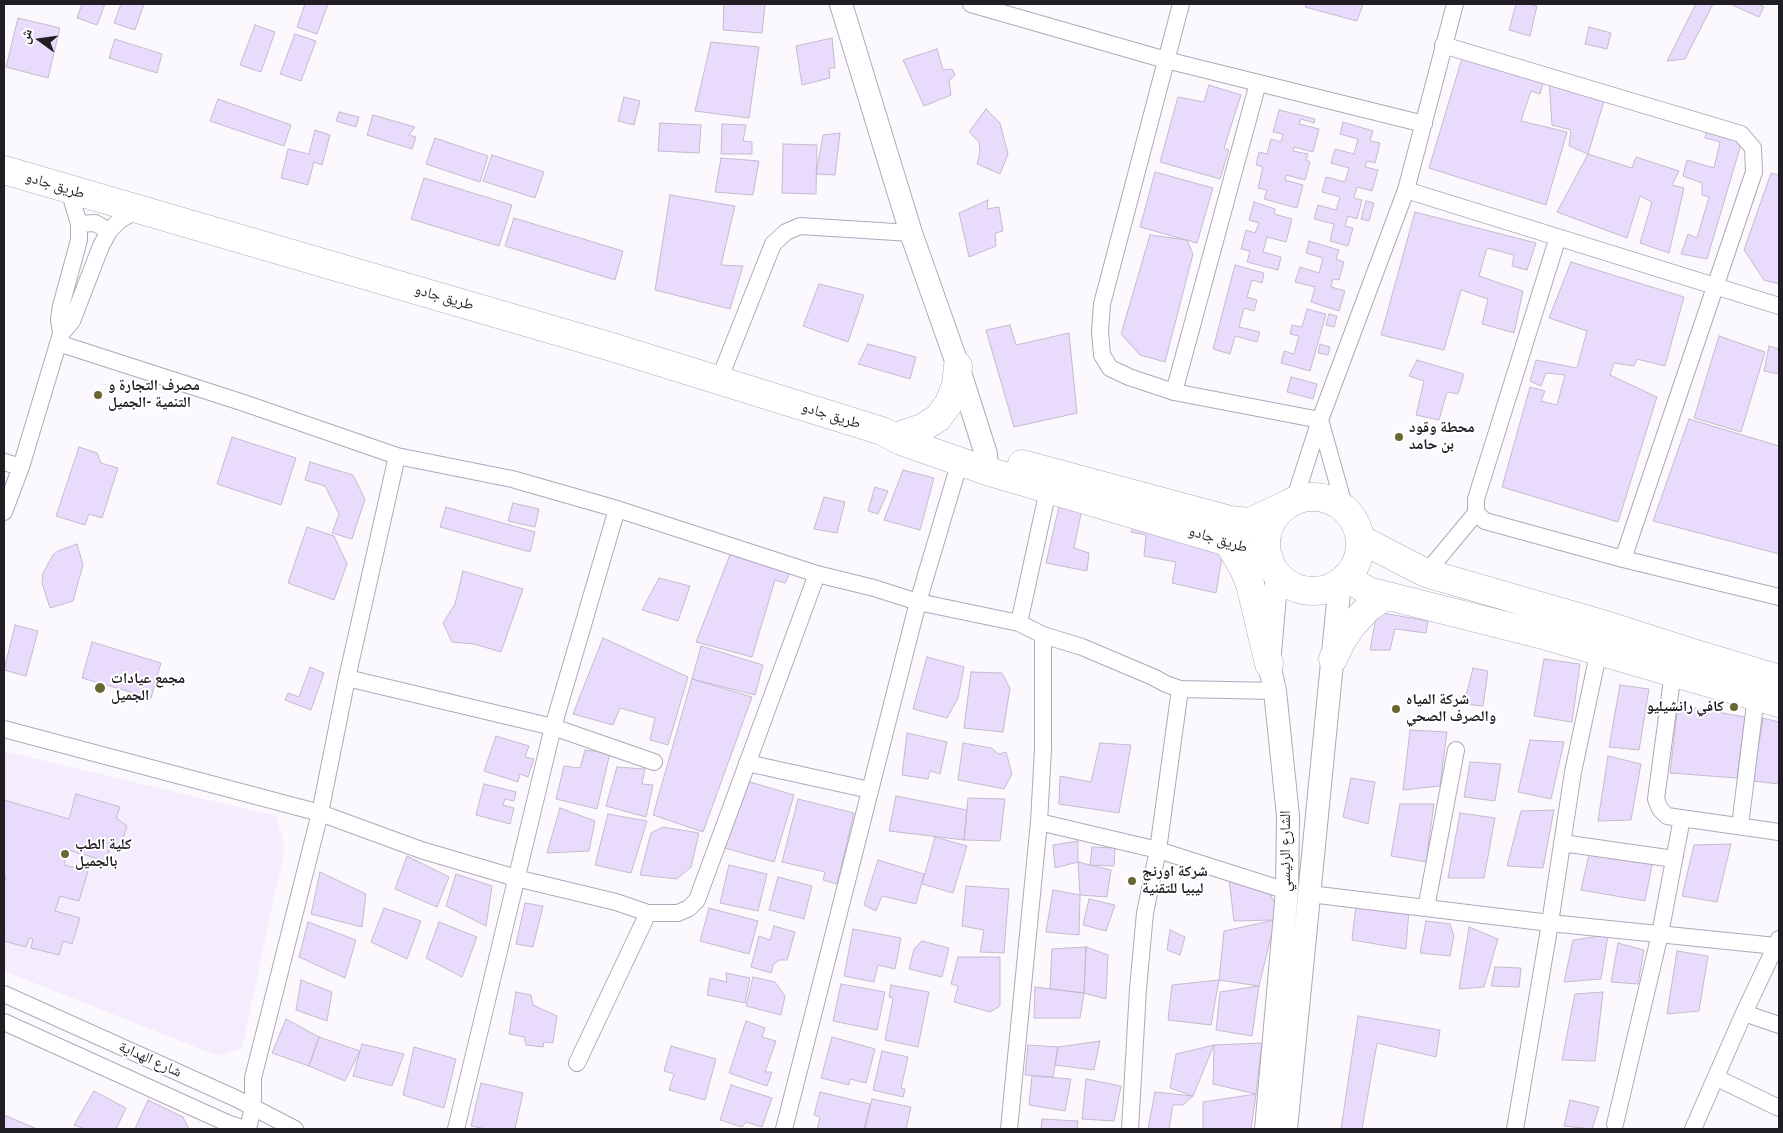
<!DOCTYPE html>
<meta charset="utf-8">
<style>
body{margin:0}
#map{position:relative;width:1783px;height:1133px;overflow:hidden;background:#fbf9fd;font-family:"Roboto Condensed","Noto Naskh Arabic",sans-serif}
canvas{display:block}
.frame{position:absolute;inset:0;border:5px solid #201d24;pointer-events:none}
.north{position:absolute;left:15px;top:15px;width:50px;height:50px;-webkit-text-stroke:4px #fff;paint-order:stroke;rotate:284deg;font-size:14px;font-weight:700;line-height:20px;text-align:center;color:#201d24}
.north::after{content:'';display:block;margin:auto;width:18px;height:22px;background:#201d24;clip-path:polygon(50% 0,100% 100%,50% 72%,0 100%)}
</style>
<div id="map">
<canvas width="1783" height="1133"></canvas>
<div class="frame"></div>
<div class="north">ش</div>
</div>
<script>
const context = document.querySelector('canvas').getContext('2d');
context.lineJoin = 'round';
function fill(path, color) { context.fillStyle = color; context.fill(path, 'evenodd'); }
const poly = rows => new Path2D(rows.map(r => 'M' + r).join(''));
function strokePath(path, color, width, dash) { context.strokeStyle = color; context.lineWidth = width; context.lineCap = dash ? 'butt' : 'round'; context.setLineDash(dash || []); context.stroke(path); }
function label(font, color, halo, rows, align = 'center') {
  context.font = font + ' "Roboto Condensed","Noto Naskh Arabic",sans-serif'; context.lineWidth = 4; context.setLineDash([]); context.textBaseline = 'middle'; context.strokeStyle = halo; context.fillStyle = color; for (const [text, x, y, turn = 0] of rows) {
    context.save(); context.translate(x, y); context.rotate((+turn || 0) * Math.PI / 180); context.textAlign = isNaN(turn) ? turn : align; if (halo) context.strokeText(text, 0, 0); context.fillText(text, 0, 0); context.restore();
  }
}
fill(poly([
 [4,751,276,816,285,847,242,1048,218,1056,4,971]
]), '#f4edfd');
const building = poly([
 [82,4,105,4,97,25,77,18,82,4],
 [121,4,144,4,135,30,114,23,121,4],
 [305,4,328,4,317,34,297,27,305,4],
 [724,4,765,4,762,33,723,30,724,4],
 [1306,4,1363,4,1357,21,1305,7,1306,4],
 [1516,4,1532,4,1532,5,1537,6,1530,36,1509,30,1516,4],
 [1696,4,1713,4,1685,59,1667,61,1696,4],
 [1730,4,1758,4,1764,7,1759,17,1730,4],
 [18,18,60,28,48,78,6,67,18,18],
 [255,25,275,32,261,72,240,65,255,25],
 [1589,27,1611,33,1607,49,1585,44,1589,27],
 [295,34,316,41,301,81,280,74,295,34],
 [832,38,835,68,829,68,830,78,802,85,796,46,832,38],
 [115,39,162,54,157,73,109,58,115,39],
 [711,42,759,47,749,118,695,111,711,42],
 [937,49,943,70,952,69,955,75,949,81,951,95,924,106,903,60,937,49],
 [1463,55,1544,79,1540,94,1531,91,1521,121,1567,132,1546,205,1429,168,1463,55],
 [1549,81,1605,98,1588,154,1569,146,1571,130,1552,125,1549,81],
 [1209,85,1241,95,1224,148,1229,150,1220,179,1160,162,1178,97,1204,102,1209,85],
 [624,97,640,101,634,125,618,121,624,97],
 [218,99,291,125,284,146,210,121,218,99],
 [986,109,1000,123,1008,154,1000,174,977,164,980,152,979,142,969,132,986,109],
 [1279,110,1315,119,1314,123,1301,119,1299,124,1319,129,1313,152,1294,147,1293,151,1308,154,1306,160,1310,162,1305,180,1286,175,1285,180,1303,185,1297,208,1264,199,1267,190,1258,188,1263,167,1256,165,1259,152,1267,154,1271,139,1281,142,1283,134,1273,132,1279,110],
 [339,112,359,117,356,127,336,121,339,112],
 [373,115,415,127,409,135,416,137,412,149,367,135,373,115],
 [1343,122,1373,131,1370,141,1380,143,1375,163,1367,161,1365,167,1378,170,1372,191,1357,187,1354,198,1362,200,1357,219,1348,216,1345,226,1353,228,1348,246,1330,241,1334,224,1314,219,1318,205,1336,210,1340,197,1322,192,1326,177,1345,182,1349,168,1331,163,1335,149,1354,154,1358,139,1340,134,1343,122],
 [660,123,701,125,699,153,658,151,660,123],
 [722,124,746,125,743,141,752,142,752,154,721,154,722,124],
 [1707,127,1742,141,1707,259,1681,254,1688,234,1697,238,1709,197,1702,195,1702,183,1683,176,1687,160,1714,168,1720,142,1705,138,1707,127],
 [315,130,330,135,322,165,314,162,308,185,281,178,288,149,309,154,315,130],
 [840,133,835,175,816,174,823,135,840,133],
 [435,138,488,156,480,182,426,164,435,138],
 [783,144,817,145,816,194,782,193,783,144],
 [1588,154,1632,168,1636,157,1679,171,1672,185,1684,188,1669,253,1640,243,1652,202,1640,196,1627,238,1557,212,1588,154],
 [492,155,544,172,535,198,483,181,492,155],
 [721,158,759,161,753,195,715,192,721,158],
 [1779,171,1779,284,1764,280,1744,250,1771,173,1778,175,1779,171],
 [1155,172,1213,188,1197,243,1140,227,1155,172],
 [424,178,512,205,499,246,411,219,424,178],
 [670,195,735,206,721,265,743,266,730,309,655,290,670,195],
 [988,200,987,209,999,207,1003,231,995,233,996,246,969,257,959,213,988,200],
 [1366,201,1374,203,1369,221,1361,219,1366,201],
 [1254,202,1275,209,1274,214,1292,219,1286,242,1267,237,1263,252,1281,257,1278,270,1247,262,1250,251,1241,249,1246,230,1255,233,1259,223,1249,220,1254,202],
 [1415,212,1536,243,1527,270,1512,266,1514,255,1487,248,1479,276,1523,291,1514,333,1482,324,1488,299,1461,290,1444,350,1381,335,1415,212],
 [514,218,623,251,615,280,505,246,514,218],
 [1150,235,1187,240,1193,254,1165,362,1140,355,1121,334,1150,235],
 [1309,241,1339,250,1336,259,1344,262,1339,280,1333,279,1331,287,1345,291,1339,311,1311,302,1315,287,1295,282,1300,267,1319,273,1323,258,1306,253,1309,241],
 [1571,262,1684,297,1665,366,1637,359,1634,366,1614,363,1610,375,1657,397,1618,522,1502,487,1530,387,1545,391,1541,401,1557,405,1565,375,1546,373,1541,386,1530,381,1536,360,1577,368,1587,331,1549,318,1571,262],
 [1235,265,1264,273,1262,283,1252,280,1247,297,1257,300,1254,311,1244,308,1239,327,1260,332,1257,342,1235,336,1230,354,1213,349,1235,265],
 [819,284,864,295,848,342,803,326,819,284],
 [1307,309,1326,314,1310,371,1281,363,1284,351,1294,354,1299,336,1290,334,1292,325,1302,327,1307,309],
 [1329,314,1337,316,1334,327,1326,325,1329,314],
 [1010,325,1016,345,1069,333,1077,413,1014,427,986,330,1010,325],
 [1719,336,1765,352,1741,432,1694,418,1719,336],
 [868,344,916,357,910,379,858,364,868,344],
 [1320,344,1330,347,1328,355,1318,353,1320,344],
 [1769,346,1779,349,1779,374,1764,371,1769,346],
 [1417,360,1464,374,1458,394,1447,392,1439,420,1416,415,1424,381,1409,376,1417,360],
 [1291,377,1317,384,1313,399,1287,392,1291,377],
 [1689,419,1779,446,1779,554,1653,521,1689,419],
 [232,437,296,458,281,505,217,484,232,437],
 [79,447,97,453,101,463,118,468,102,518,89,514,85,525,56,516,79,447],
 [310,462,353,475,365,499,352,539,332,533,339,514,325,486,305,480,310,462],
 [903,470,934,478,920,530,884,520,903,470],
 [875,487,888,491,878,514,868,511,875,487],
 [824,497,845,502,837,533,814,529,824,497],
 [1061,498,1083,504,1074,548,1089,553,1087,571,1046,563,1061,498],
 [513,503,539,509,535,527,508,521,513,503],
 [446,507,535,532,530,552,440,527,446,507],
 [1137,520,1224,545,1216,593,1172,583,1176,562,1144,556,1146,535,1131,532,1137,520],
 [307,527,334,536,347,564,334,600,288,583,307,527],
 [77,544,83,565,73,601,50,608,42,583,43,573,53,555,58,551,77,544],
 [733,547,792,569,785,583,775,580,752,657,696,642,733,547],
 [463,571,523,589,501,652,474,644,452,642,443,623,455,604,463,571],
 [659,578,690,586,678,621,642,610,659,578],
 [1377,612,1428,621,1426,633,1395,629,1390,650,1370,650,1377,612],
 [15,625,38,631,26,676,4,670,15,625],
 [603,638,688,677,668,745,650,740,655,718,620,708,613,725,573,714,603,638],
 [92,642,161,663,151,698,82,678,92,642],
 [701,646,763,665,755,695,692,679,701,646],
 [927,657,964,667,958,698,947,718,913,709,927,657],
 [1544,659,1580,664,1572,722,1534,716,1544,659],
 [310,667,324,673,311,710,285,700,288,693,299,697,310,667],
 [1473,668,1488,671,1483,706,1464,704,1473,668],
 [971,672,1002,673,1010,688,1003,732,964,728,971,672],
 [692,679,752,697,703,832,653,815,692,679],
 [1620,685,1649,689,1639,750,1609,747,1620,685],
 [1678,705,1745,717,1737,778,1670,773,1678,705],
 [1763,718,1779,722,1779,784,1753,781,1763,718],
 [1410,730,1447,732,1440,786,1403,790,1410,730],
 [907,733,947,742,940,774,930,771,928,779,902,775,907,733],
 [496,736,529,746,525,757,534,759,528,777,520,774,518,782,484,771,496,736],
 [1530,740,1564,742,1551,799,1518,792,1530,740],
 [963,743,991,748,999,754,1006,752,1012,774,1004,789,958,780,963,743],
 [1100,743,1131,745,1119,813,1059,804,1060,776,1091,782,1100,743],
 [585,750,610,753,597,809,556,799,564,766,580,768,585,750],
 [1608,756,1641,764,1631,820,1598,821,1608,756],
 [1470,762,1501,764,1495,801,1464,797,1470,762],
 [617,767,645,769,642,784,653,785,646,817,606,806,617,767],
 [1351,778,1375,782,1368,824,1343,817,1351,778],
 [750,782,794,795,774,862,725,848,741,793,750,782],
 [484,784,516,792,514,801,505,799,503,805,514,808,510,824,476,815,484,784],
 [76,794,120,807,116,818,127,826,121,845,110,847,106,861,68,850,64,865,88,871,79,901,60,896,55,911,80,918,72,944,63,941,59,955,31,948,33,939,29,938,26,947,4,941,5,929,4,929,4,884,6,876,4,875,4,800,69,819,76,794],
 [896,796,967,810,964,840,889,831,896,796],
 [968,798,1005,799,1000,841,964,840,968,798],
 [798,799,854,813,837,884,823,880,825,872,782,862,798,799],
 [1400,804,1434,804,1426,862,1391,856,1400,804],
 [560,808,595,821,589,851,547,853,560,808],
 [1554,810,1543,868,1507,866,1521,811,1554,810],
 [1460,813,1495,818,1484,878,1448,878,1460,813],
 [608,814,647,821,631,873,595,865,608,814],
 [663,827,699,833,691,867,677,879,640,875,651,833,663,827],
 [935,837,967,846,953,893,922,884,935,837],
 [1078,841,1078,862,1055,868,1053,845,1078,841],
 [1731,844,1717,902,1682,896,1694,845,1731,844],
 [1092,847,1115,848,1114,866,1090,865,1092,847],
 [1590,850,1653,860,1645,901,1581,890,1590,850],
 [407,856,449,877,437,907,395,889,407,856],
 [878,860,924,874,916,904,882,896,876,911,864,905,878,860],
 [1078,862,1111,870,1107,897,1080,895,1078,862],
 [729,865,767,874,758,911,720,903,729,865],
 [320,872,366,894,362,927,311,914,320,872],
 [456,874,492,886,486,926,446,906,456,874],
 [778,877,812,886,804,919,769,910,778,877],
 [1229,879,1265,886,1278,908,1275,920,1234,921,1229,879],
 [966,886,1009,889,1004,953,980,952,984,930,962,926,966,886],
 [1053,890,1080,895,1079,935,1046,932,1053,890],
 [1089,899,1115,905,1106,931,1083,925,1089,899],
 [525,903,543,906,533,947,516,944,525,903],
 [1356,905,1409,909,1406,949,1352,940,1356,905],
 [384,908,421,921,407,959,371,942,384,908],
 [709,908,758,921,749,954,700,941,709,908],
 [1275,920,1259,986,1219,980,1224,931,1275,920],
 [1426,921,1450,924,1454,936,1450,956,1420,953,1426,921],
 [308,922,356,940,345,978,299,957,308,922],
 [439,922,477,937,462,977,426,958,439,922],
 [774,926,795,932,787,960,779,960,773,965,771,973,751,967,759,936,770,940,774,926],
 [1469,927,1498,939,1484,987,1459,989,1469,927],
 [853,929,901,938,895,969,878,965,874,982,844,976,853,929],
 [1170,930,1185,937,1180,955,1167,950,1170,930],
 [1608,935,1601,979,1564,982,1573,940,1608,935],
 [922,941,949,948,942,977,909,969,914,949,922,941],
 [1618,943,1644,950,1638,984,1611,982,1618,943],
 [1086,947,1084,993,1050,989,1052,949,1086,947],
 [1086,947,1108,955,1106,999,1084,993,1086,947],
 [1677,951,1708,956,1699,1011,1667,1014,1677,951],
 [958,957,1000,957,1000,1006,990,1012,954,1002,958,986,951,984,958,957],
 [1495,967,1521,968,1519,987,1491,986,1495,967],
 [726,973,750,978,745,1003,707,995,710,978,727,982,726,973],
 [753,977,775,982,785,996,781,1015,746,1006,753,977],
 [301,980,332,992,327,1021,296,1010,301,980],
 [1219,980,1211,1025,1168,1020,1172,985,1219,980],
 [841,984,885,992,877,1030,833,1021,841,984],
 [891,985,929,992,918,1047,885,1040,893,998,889,997,891,985],
 [1259,986,1252,1036,1216,1030,1220,992,1259,986],
 [1035,987,1084,993,1080,1018,1034,1018,1035,987],
 [516,992,531,995,533,1005,557,1016,553,1043,544,1042,543,1047,526,1045,524,1037,509,1034,516,992],
 [1603,992,1595,1061,1562,1060,1575,994,1603,992],
 [1358,1016,1440,1030,1436,1057,1377,1043,1362,1129,1341,1129,1358,1016],
 [286,1019,319,1037,309,1066,272,1053,286,1019],
 [746,1021,765,1028,762,1037,776,1041,765,1072,772,1072,767,1086,729,1073,746,1021],
 [319,1037,360,1051,345,1081,309,1066,319,1037],
 [832,1037,875,1049,866,1083,850,1079,849,1085,821,1078,832,1037],
 [1100,1041,1094,1070,1055,1065,1058,1047,1100,1041],
 [1262,1043,1256,1094,1213,1084,1214,1045,1262,1043],
 [362,1044,404,1054,392,1086,353,1076,362,1044],
 [1028,1045,1058,1047,1053,1077,1025,1075,1028,1045],
 [1214,1045,1193,1096,1170,1088,1176,1054,1214,1045],
 [671,1046,716,1059,705,1100,669,1090,674,1074,664,1071,671,1046],
 [414,1047,456,1059,444,1108,403,1095,414,1047],
 [882,1051,908,1057,901,1088,905,1089,903,1097,873,1090,882,1051],
 [1032,1076,1071,1079,1065,1111,1029,1105,1032,1076],
 [1086,1079,1121,1086,1114,1121,1082,1119,1086,1079],
 [481,1083,523,1093,515,1129,486,1129,471,1126,481,1083],
 [731,1085,772,1098,762,1127,746,1122,742,1127,720,1120,731,1085],
 [94,1091,126,1108,116,1129,85,1129,74,1125,94,1091],
 [820,1092,870,1104,864,1129,817,1129,820,1117,814,1115,820,1092],
 [1155,1092,1193,1096,1183,1105,1173,1105,1169,1129,1148,1129,1155,1092],
 [1256,1094,1251,1129,1203,1129,1203,1102,1256,1094],
 [872,1099,911,1107,906,1129,865,1129,872,1099],
 [148,1100,183,1117,189,1129,135,1129,148,1100],
 [1570,1100,1599,1107,1592,1129,1564,1126,1570,1100],
 [4,1115,37,1129,4,1129,4,1115],
 [1042,1119,1078,1121,1077,1129,1041,1129,1042,1119]
]);
fill(building, '#e9dbfb');
strokePath(building, '#c4bbce', 1);
const street = poly([
 [971,4,1166,60,1424,124],
 [1181,4,1102,304,1100,331,1102,355,1110,368,1129,377,1174,392,1320,420],
 [1443,45,1741,134,1753,148,1754,172,1623,559],
 [1406,190,1779,306],
 [79,224,95,223,109,231],
 [61,334,72,321,101,246,109,231,120,220,137,210],
 [58,343,244,403,397,456,512,479,617,509,817,574,874,588,918,602,1019,623,1043,635,1043,749,1039,822,1009,1129],
 [719,380,773,244,786,232,800,226,911,233],
 [1174,392,1258,83],
 [1320,420,1345,509],
 [4,462,21,467],
 [1294,501,1320,420,1406,190,1455,4],
 [4,512,21,467,61,334,59,319,61,306,79,240,79,224,69,190],
 [1476,513,1485,521,1623,559,1779,597],
 [1426,573,1476,513,1476,499,1558,237],
 [1019,623,1048,490],
 [1043,635,1082,647,1153,677,1166,684,1180,689,1158,850,1145,913,1138,989,1130,1129],
 [1673,672,1656,799,1660,809,1667,816,1779,832],
 [347,678,553,727,654,762],
 [1180,689,1275,691],
 [4,729,320,813,421,850,516,878,616,902,648,913,678,913,689,908,697,900,817,574],
 [747,763,870,790],
 [1039,822,1158,850,1287,891],
 [1740,826,1756,696],
 [1562,843,1674,859],
 [1310,894,1550,923,1776,946],
 [1426,908,1456,750],
 [4,994,235,1098,295,1129],
 [1744,1013,1779,1025],
 [4,1022,227,1123,245,1129],
 [577,1063,648,913],
 [1717,1078,1779,1108],
 [1615,1124,1660,934,1682,818],
 [248,1129,253,1107,253,1078,320,813,347,678,397,456],
 [456,1129,553,727,617,509],
 [784,1129,918,602,960,461],
 [1515,1129,1550,923,1573,772,1599,650],
 [1693,1129,1744,1013,1779,939]
]);
const secondary = poly([
 [841,4,911,233,958,366,986,454,987,471],
 [1266,1129,1287,891,1288,816,1275,691,1269,664,1277,573],
 [1286,1129,1340,582]
]);
const highway = poly([
 [4,170,615,348,882,431,901,441,987,471,1228,542,1269,558],
 [904,434,922,428,938,418,949,403,956,385,958,366],
 [1022,464,1230,520,1250,522,1288,504],
 '1266 544a47 47 0 1 1 94 0a47 47 0 1 1-94 0Z',
 [1360,539,1426,573,1609,626,1693,653,1779,679],
 [1228,542,1244,569,1250,584,1269,664],
 [1346,577,1368,591,1543,635,1779,703],
 [1333,659,1342,640,1354,623,1368,608,1385,596]
]);
strokePath(street, '#b0a8bb', 18);
strokePath(secondary, '#b0a8bb', 24);
strokePath(highway, '#b0a8bb', 29);
strokePath(street, '#fff', 16);
strokePath(secondary, '#fff', 22);
strokePath(highway, '#fff', 28);
for (const [x, y, r, color] of [
 [98,395,5,"#696633"],
 [1399,437,5,"#696633"],
 [100,688,6,"#696633"],
 [1734,707,5,"#696633"],
 [1396,709,5,"#696633"],
 [65,854,5,"#696633"],
 [1132,881,5,"#696633"]
]) { const dot = new Path2D(); dot.arc(x, y, r, 0, 2 * Math.PI); context.fillStyle = color; context.fill(dot); strokePath(dot, '#fff', 2); }
label('15px', '#201d24', '#fff', [
 ["طريق جادو",55,186,17],
 ["طريق جادو",444,298,16],
 ["طريق جادو",831,416,17],
 ["طريق جادو",1218,540,17],
 ["الشارع الرئيسي",1286,851,-90],
 ["شارع الهداية",150,1060,24]
]);
label('bold 15px', '#201d24', '#fff', [
 ["مصرف التجارة و",108,386],
 ["التنمية -الجميل",108,403],
 ["محطة وقود",1409,428],
 ["بن حامد",1409,445],
 ["مجمع عيادات",111,679],
 ["الجميل",111,696],
 ["شركة المياه",1406,700],
 ["والصرف الصحي",1406,717],
 ["كافي رانشيليو",1724,707,"right"],
 ["كلية الطب",75,845],
 ["بالجميل",75,862],
 ["شركة اورنج",1142,872],
 ["ليبيا للتقنية",1142,889]
], 'left');
</script>
